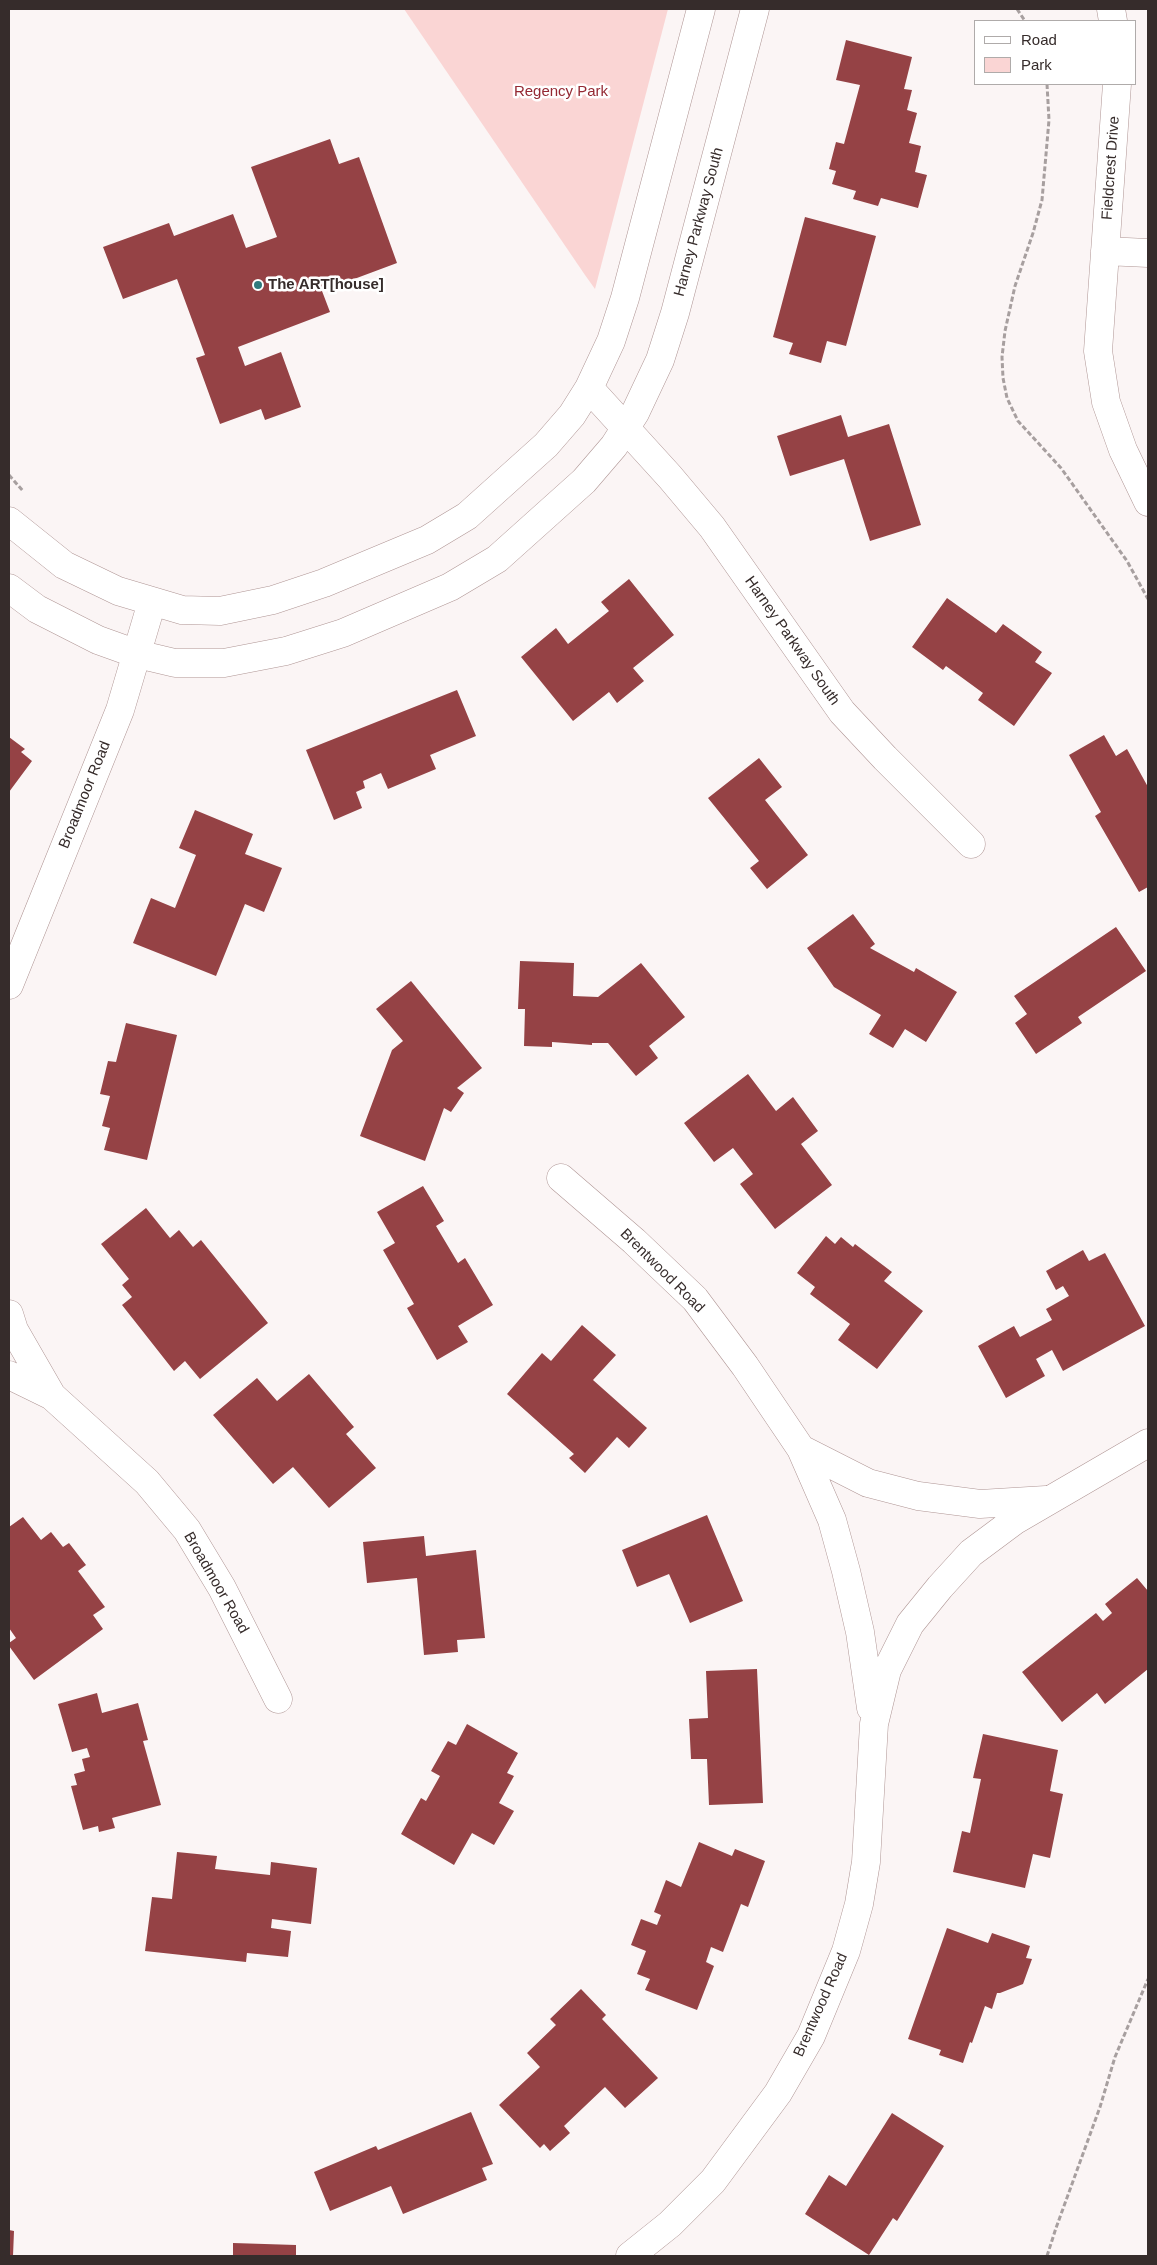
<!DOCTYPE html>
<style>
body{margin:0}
#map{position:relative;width:1157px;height:2265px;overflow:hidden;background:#fbf5f5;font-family:Arial,sans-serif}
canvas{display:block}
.frame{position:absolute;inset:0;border:10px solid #362c2b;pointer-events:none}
.legend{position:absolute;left:974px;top:20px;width:162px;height:65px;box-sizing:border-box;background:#fff;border:1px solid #afabaa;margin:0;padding:6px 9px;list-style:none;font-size:15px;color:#362c2b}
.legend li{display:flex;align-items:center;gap:10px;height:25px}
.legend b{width:25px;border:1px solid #afabaa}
</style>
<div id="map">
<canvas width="1157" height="2265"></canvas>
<div class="frame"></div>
<ul class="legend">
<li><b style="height:6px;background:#fff"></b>Road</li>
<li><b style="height:14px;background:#fad5d4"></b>Park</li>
</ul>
</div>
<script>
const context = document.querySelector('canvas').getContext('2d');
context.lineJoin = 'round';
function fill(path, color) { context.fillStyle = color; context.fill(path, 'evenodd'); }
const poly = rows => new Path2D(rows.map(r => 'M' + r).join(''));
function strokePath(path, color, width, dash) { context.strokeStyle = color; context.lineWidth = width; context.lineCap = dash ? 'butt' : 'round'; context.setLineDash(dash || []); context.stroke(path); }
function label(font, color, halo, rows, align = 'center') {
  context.font = font + ' Arial,sans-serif'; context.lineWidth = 5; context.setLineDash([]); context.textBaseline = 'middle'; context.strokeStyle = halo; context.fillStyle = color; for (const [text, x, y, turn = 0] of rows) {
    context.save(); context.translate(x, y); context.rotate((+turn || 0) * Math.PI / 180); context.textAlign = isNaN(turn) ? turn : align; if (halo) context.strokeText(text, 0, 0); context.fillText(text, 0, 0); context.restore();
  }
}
fill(poly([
 [404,9,668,9,595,289,585,275]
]), '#fad5d4');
fill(poly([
 [846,40,912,57,904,89,912,90,907,110,917,113,909,143,921,146,915,172,927,175,918,208,881,198,878,206,853,199,856,191,832,184,836,171,829,169,836,142,844,144,860,85,836,80],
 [330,139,339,164,359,157,397,263,322,291,330,312,238,347,245,366,281,352,301,407,265,420,261,409,220,424,196,358,205,355,177,279,123,299,103,247,169,223,174,236,233,214,246,248,277,237,251,167],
 [805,217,876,236,846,346,827,341,821,363,789,354,793,343,773,337],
 [841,415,848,437,889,424,921,525,870,541,844,459,790,476,777,436],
 [629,579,674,635,633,668,644,681,617,703,609,692,573,721,521,657,556,628,568,644,609,611,601,602],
 [947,598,996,633,1003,624,1042,652,1035,662,1052,673,1014,726,978,700,983,693,946,666,943,670,912,647],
 [457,690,476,736,430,755,436,769,388,789,381,773,363,781,365,788,356,792,362,808,334,820,306,750],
 [1104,735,1116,756,1127,749,1148,787,1148,887,1139,892,1095,816,1101,812,1069,755],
 [9,737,25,749,21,752,32,761,9,792],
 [759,758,782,787,765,800,808,855,767,889,750,868,759,861,708,798],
 [195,810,253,834,245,854,282,868,264,912,245,904,216,976,133,943,151,898,175,908,196,855,179,848],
 [853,914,875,944,870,948,914,972,916,968,957,992,926,1042,905,1029,893,1048,869,1034,881,1015,834,987,807,948],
 [1116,927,1146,971,1078,1017,1082,1023,1036,1054,1015,1023,1027,1014,1014,996],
 [520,961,574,963,573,996,598,997,641,963,685,1017,649,1046,658,1058,636,1076,608,1043,592,1043,592,1045,552,1042,552,1047,524,1046,525,1009,518,1009],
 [411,981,482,1068,457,1088,464,1093,451,1112,444,1108,425,1161,360,1136,392,1050,403,1041,376,1009],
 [126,1023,177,1035,147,1160,104,1150,110,1128,102,1126,110,1096,100,1094,108,1061,116,1062],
 [748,1074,776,1111,793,1097,818,1131,801,1144,832,1185,775,1229,740,1184,753,1174,733,1148,714,1162,684,1123],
 [423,1186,444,1221,436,1226,458,1263,465,1258,493,1305,458,1326,468,1342,437,1360,407,1308,414,1304,383,1250,395,1243,377,1212],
 [146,1208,170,1238,179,1230,193,1247,201,1240,268,1323,200,1379,185,1361,174,1371,122,1305,132,1297,122,1285,129,1279,101,1244],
 [826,1236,835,1244,841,1237,853,1247,855,1244,892,1272,884,1281,923,1311,877,1369,838,1340,850,1324,810,1294,815,1287,797,1273],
 [1083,1250,1089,1261,1105,1253,1145,1326,1063,1371,1052,1350,1036,1359,1045,1376,1006,1398,978,1346,1014,1326,1020,1337,1052,1320,1046,1309,1069,1296,1063,1286,1056,1290,1046,1271],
 [582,1325,616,1355,593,1380,647,1428,629,1448,617,1437,585,1473,569,1458,574,1454,507,1394,542,1353,551,1361],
 [309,1374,354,1427,346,1434,376,1468,329,1508,293,1467,273,1484,213,1415,257,1378,277,1401],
 [707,1515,743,1601,690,1623,669,1574,637,1587,622,1550],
 [23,1517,41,1540,51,1532,63,1547,69,1543,86,1565,78,1571,105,1607,93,1615,103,1629,34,1680,9,1646,9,1643,16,1638,9,1628,9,1527],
 [424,1536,426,1556,476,1550,485,1638,457,1640,458,1652,424,1655,417,1578,367,1583,363,1542],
 [1137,1578,1148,1591,1148,1669,1105,1704,1097,1693,1062,1722,1022,1672,1096,1613,1103,1621,1112,1613,1105,1604],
 [757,1669,763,1803,709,1805,707,1759,691,1759,689,1719,708,1718,706,1671],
 [97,1693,102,1713,138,1703,148,1740,143,1741,161,1805,112,1818,115,1828,99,1832,98,1826,83,1830,71,1786,77,1785,74,1774,85,1771,82,1759,90,1757,87,1748,72,1752,58,1704],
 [467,1724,518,1753,507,1773,514,1776,499,1803,514,1811,494,1845,472,1833,454,1865,401,1834,421,1798,426,1801,440,1776,431,1771,448,1741,456,1745],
 [983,1734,1058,1750,1050,1791,1063,1794,1050,1858,1033,1854,1025,1888,953,1872,962,1831,970,1833,981,1779,973,1778],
 [699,1842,732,1856,735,1849,765,1861,748,1907,741,1904,723,1952,711,1947,706,1962,714,1966,697,2010,645,1990,650,1979,637,1974,646,1951,631,1945,641,1919,657,1925,661,1915,654,1912,666,1880,681,1887],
 [177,1852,217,1856,215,1869,270,1875,271,1862,317,1868,311,1924,272,1919,271,1928,291,1931,288,1957,247,1953,246,1962,145,1951,152,1897,172,1899],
 [947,1928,988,1943,992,1933,1030,1946,1026,1958,1032,1959,1023,1984,1000,1993,997,1993,992,2009,985,2006,972,2043,970,2042,963,2063,939,2055,941,2050,908,2039],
 [581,1989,606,2015,602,2019,658,2078,625,2108,605,2087,564,2126,570,2133,550,2151,544,2144,540,2148,499,2105,540,2067,527,2053,556,2025,550,2019],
 [471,2112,493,2164,482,2168,487,2180,403,2214,391,2186,330,2211,314,2172,376,2146,378,2150],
 [892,2113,944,2146,897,2221,893,2218,869,2255,805,2214,829,2175,846,2186],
 [9,2230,14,2231,13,2256,9,2256],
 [233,2243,296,2245,296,2256,233,2256]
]), '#954245');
const minor = poly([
 [1111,9,1113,21],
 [1117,84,1098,351,1106,402,1123,450,1148,502],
 [1105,251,1148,253],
 [589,388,670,477,712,527,842,712,885,758,971,844],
 [9,521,64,565,118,591,182,610,220,611,273,600,324,583,427,540,467,516,546,445,572,415,589,388,611,341,625,298,701,9],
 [9,588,37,609,98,640,137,654,175,663,224,663,286,651,343,633,450,587,497,559,584,481,614,446,635,413,660,360,675,313,755,9],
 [9,985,120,710,152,602],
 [561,1178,634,1241,695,1299,745,1366,801,1449,832,1520,846,1571,860,1632,871,1708],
 [9,1314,14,1330,52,1396,147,1482,187,1530,222,1588,278,1699],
 [9,1375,52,1396],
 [801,1449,868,1483,918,1496,980,1504,1046,1500],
 [630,2256,670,2224,713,2181,778,2093,811,2036,846,1951,859,1904,866,1862,874,1724,887,1670,910,1624,940,1587,971,1553,1014,1521,1148,1443]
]);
strokePath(minor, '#af9594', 29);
strokePath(poly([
 [1017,9,1025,21],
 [1047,84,1049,120,1042,200,1033,233,1015,286,1005,331,1002,357,1003,378,1007,398,1018,421,1061,468,1127,561,1148,599],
 [9,475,23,491],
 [1047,2256,1056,2228,1100,2107,1115,2057,1148,1979]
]), '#a79f9f', 3, [5, 2.5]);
strokePath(minor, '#fff', 28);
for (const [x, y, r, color] of [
 [258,285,5,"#307a7d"]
]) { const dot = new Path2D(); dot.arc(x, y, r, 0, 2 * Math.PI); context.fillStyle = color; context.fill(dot); strokePath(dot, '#fff', 2); }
label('15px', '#942933', '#fff', [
 ["Regency Park",561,92]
]);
label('15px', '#362c2b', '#fff', [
 ["Fieldcrest Drive",1111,168,-86],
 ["Harney Parkway South",699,222,-75],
 ["Harney Parkway South",792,641,55],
 ["Broadmoor Road",85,795,-68],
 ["Brentwood Road",662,1271,45],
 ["Broadmoor Road",216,1583,60],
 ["Brentwood Road",821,2005,-66]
]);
label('bold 15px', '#362c2b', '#fff', [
 ["The ART[house]",268,285]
], 'left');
</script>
